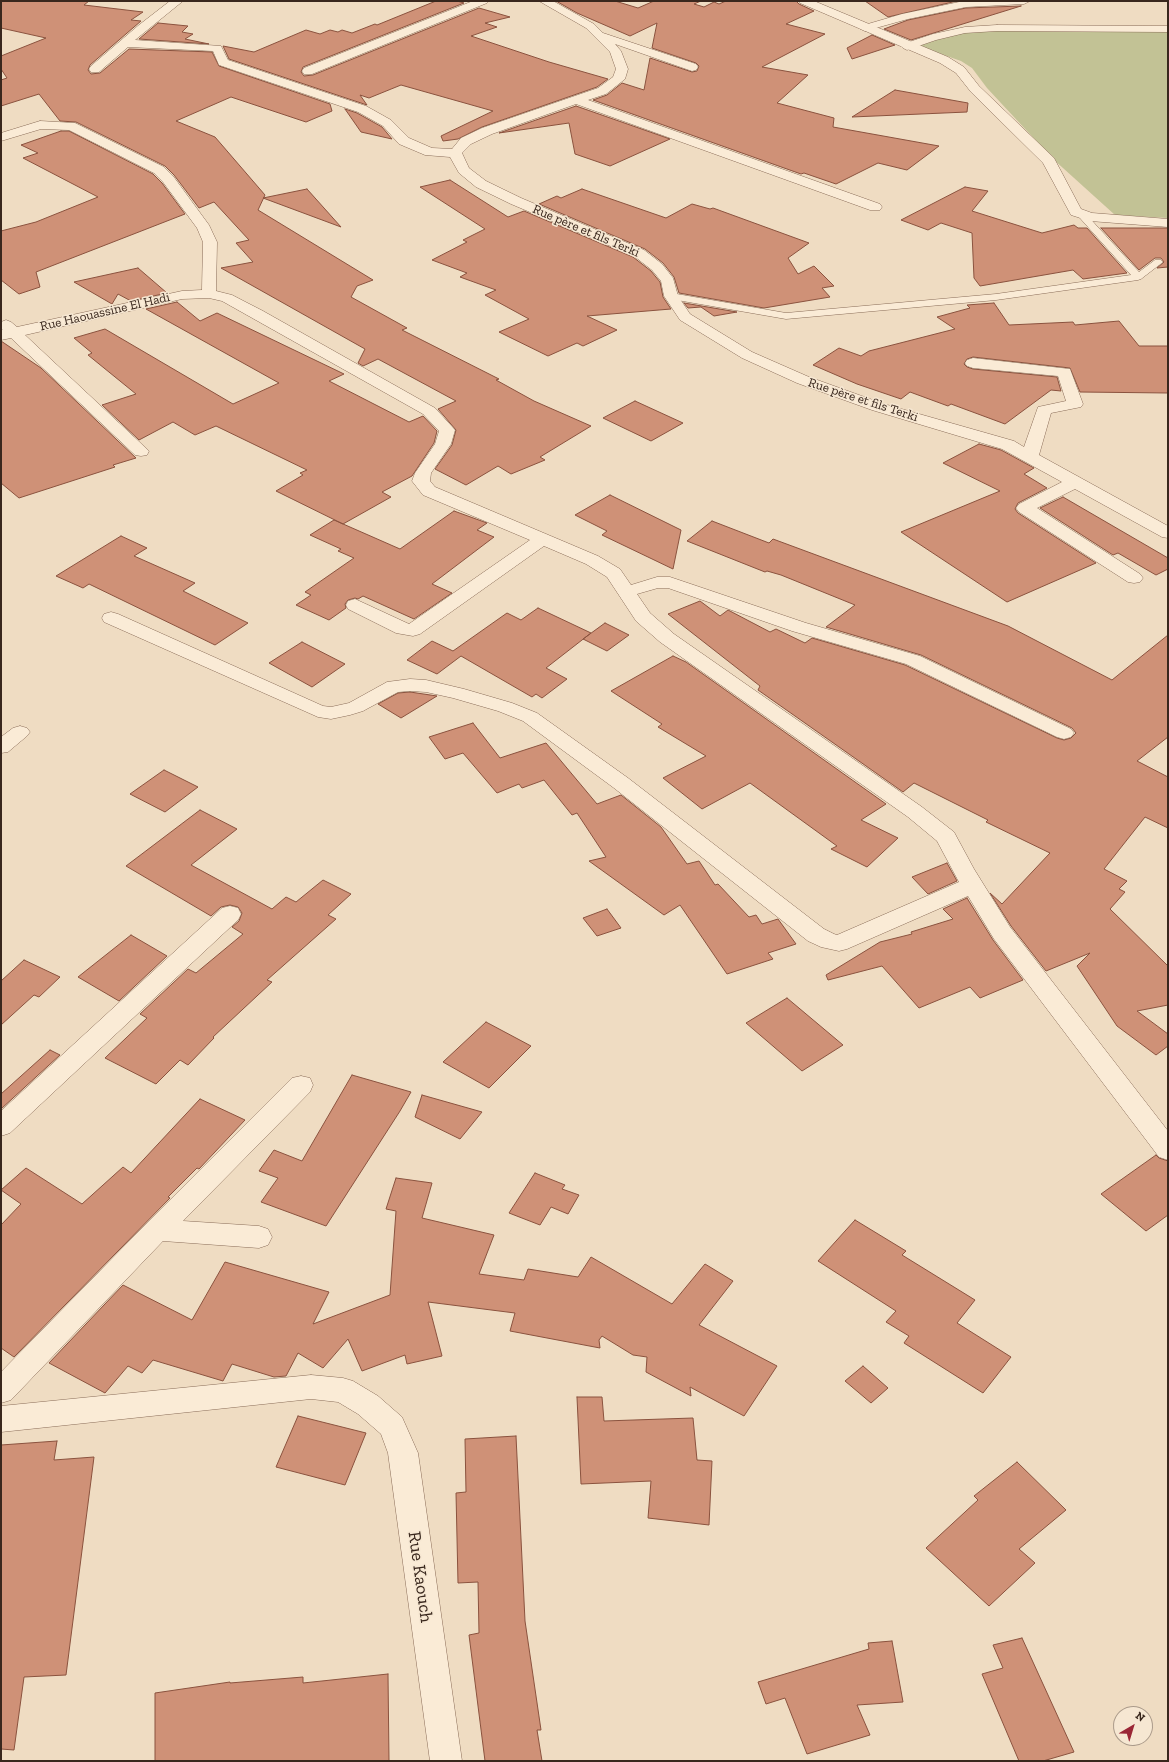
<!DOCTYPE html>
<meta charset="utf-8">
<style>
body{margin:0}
#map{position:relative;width:1169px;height:1762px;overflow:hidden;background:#efdcc2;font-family:"Zilla Slab",serif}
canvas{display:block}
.frame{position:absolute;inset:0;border:2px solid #39271d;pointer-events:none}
.north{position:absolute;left:1113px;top:1706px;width:40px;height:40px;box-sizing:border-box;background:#f6e7d2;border:1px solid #aa9a8a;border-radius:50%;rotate:38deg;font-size:11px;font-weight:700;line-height:16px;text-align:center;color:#39271d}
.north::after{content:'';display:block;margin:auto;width:14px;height:18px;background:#9b2736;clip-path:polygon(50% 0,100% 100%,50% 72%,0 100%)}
</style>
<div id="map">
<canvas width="1169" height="1762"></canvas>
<div class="frame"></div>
<div class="north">N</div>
</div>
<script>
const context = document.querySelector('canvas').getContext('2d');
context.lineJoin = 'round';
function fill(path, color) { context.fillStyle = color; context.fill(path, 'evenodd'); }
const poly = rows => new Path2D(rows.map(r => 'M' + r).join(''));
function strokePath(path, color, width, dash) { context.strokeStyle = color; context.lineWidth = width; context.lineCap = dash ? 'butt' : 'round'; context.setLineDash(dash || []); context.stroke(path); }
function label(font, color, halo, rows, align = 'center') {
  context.font = font + ' "Zilla Slab",serif'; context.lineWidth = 3; context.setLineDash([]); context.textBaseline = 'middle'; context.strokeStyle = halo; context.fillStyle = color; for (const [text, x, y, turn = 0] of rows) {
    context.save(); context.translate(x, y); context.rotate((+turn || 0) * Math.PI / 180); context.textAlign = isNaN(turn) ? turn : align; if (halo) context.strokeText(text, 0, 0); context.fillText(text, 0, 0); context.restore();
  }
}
fill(poly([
 [989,30,1168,30,1168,218,1115,215,1053,159,987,88,972,68,961,61,918,46,950,34]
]), '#c2c295');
const building = poly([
 [1,1,89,1,84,5,143,12,131,20,141,21,90,65,88,70,91,74,100,73,129,49,212,52,219,66,330,104,332,111,306,122,231,97,176,121,215,137,265,195,258,210,373,280,357,286,351,297,407,328,402,330,499,379,496,380,534,401,591,426,540,457,545,460,511,474,498,466,466,485,435,469,452,445,456,430,438,409,456,401,378,359,363,366,358,363,365,349,221,268,253,262,236,243,249,240,214,202,199,208,174,175,165,166,76,122,60,121,39,94,1,106,1,80,7,78,1,69,1,56,46,38,1,28,1,1],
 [436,1,457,1,464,3,303,67,301,72,304,76,313,75,479,8,510,17,485,23,497,27,471,36,549,62,608,79,597,87,482,127,458,139,443,141,441,136,493,111,401,85,369,98,360,95,367,105,229,59,223,46,254,52,306,30,320,34,330,30,338,32,342,30,352,33,375,24,377,25,436,1],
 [556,1,615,1,638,8,654,1,701,1,694,4,704,7,714,2,719,4,726,1,796,1,799,4,814,11,786,24,825,34,762,67,808,75,777,103,834,118,833,127,939,146,907,170,878,163,836,184,804,173,801,174,593,100,607,95,622,83,644,90,650,58,692,72,697,71,699,66,696,63,652,48,657,23,630,36,577,13,556,1],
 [865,1,957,1,888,17,865,1],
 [1021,6,911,40,884,29,908,20,966,8,1021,6],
 [158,23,188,26,182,32,193,34,185,39,209,44,139,39,158,23],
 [872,35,895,45,852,59,847,48,872,35],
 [895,90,968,103,967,112,852,117,895,90],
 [576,106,670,139,610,166,575,154,569,123,499,133,576,106],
 [345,109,357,113,382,127,392,139,361,132,345,109],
 [61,131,69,131,153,174,162,183,185,214,36,272,40,287,19,294,1,280,1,231,36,222,98,197,23,158,38,153,21,145,61,131],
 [450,180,508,217,524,211,633,257,651,271,660,282,663,297,671,309,587,316,617,330,583,346,577,343,548,356,499,332,529,319,485,295,496,290,460,277,467,273,432,260,467,242,463,240,485,229,420,187,450,180],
 [965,187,988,191,972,211,1042,233,1074,225,1078,228,1087,228,1127,273,1083,279,1073,270,980,286,974,278,972,233,941,223,928,230,901,220,965,187],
 [307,189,341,227,263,198,307,189],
 [582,189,666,218,692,204,710,209,713,208,809,243,788,258,798,274,814,266,834,286,822,288,830,297,764,308,679,293,674,277,663,263,645,249,539,204,557,196,561,198,582,189],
 [1101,228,1168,228,1168,267,1157,268,1164,262,1161,258,1155,258,1139,270,1101,228],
 [138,268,167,293,131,301,118,294,112,304,74,282,138,268],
 [177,302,200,321,217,313,344,374,329,381,409,422,423,416,437,431,434,443,412,476,382,492,391,497,343,524,276,491,303,475,300,473,307,470,216,426,195,435,173,422,139,440,102,405,136,394,88,355,92,353,74,338,105,329,233,404,279,383,146,309,177,302],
 [684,303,737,312,714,316,701,307,688,308,684,303],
 [994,303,1009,325,1073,322,1075,325,1119,321,1139,346,1168,346,1168,393,1080,392,1070,368,973,357,967,359,964,364,967,367,973,369,1057,377,1061,391,1051,390,1005,424,951,404,948,406,910,392,901,399,857,384,813,365,839,348,861,356,869,351,955,329,937,317,970,308,967,305,994,303],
 [1,341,41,368,136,458,113,465,115,467,19,498,1,483,1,341],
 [635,401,683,423,651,441,603,418,635,401],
 [979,444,1001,450,1034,468,1024,474,1047,488,1018,503,1015,509,1018,513,1096,563,1007,602,901,532,1000,491,943,463,979,444],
 [610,495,681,530,673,569,602,535,607,531,575,515,610,495],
 [1063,497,1168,558,1168,569,1156,575,1118,553,1113,555,1040,508,1063,497],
 [454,511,487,523,477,530,494,537,432,584,452,593,414,619,363,596,358,599,355,598,348,600,345,604,346,608,329,620,296,605,311,595,305,592,354,558,338,551,341,549,310,535,334,520,400,549,454,511],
 [712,521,769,543,773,539,1008,626,1112,680,1168,635,1168,737,1137,761,1168,777,1168,828,1145,817,1104,869,1127,881,1119,889,1125,892,1110,909,1168,966,1168,1005,1137,1011,1168,1034,1168,1046,1156,1055,1117,1026,1077,966,1090,953,1046,971,1011,926,990,893,1002,904,1050,853,986,822,988,820,914,783,903,792,758,690,760,686,668,614,700,601,720,616,728,610,770,632,776,629,805,643,812,638,905,665,1057,738,1064,740,1071,738,1076,733,1072,728,921,655,826,627,855,605,781,575,767,571,765,572,687,541,712,521],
 [121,536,147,548,134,556,195,583,183,591,248,623,215,645,89,584,83,588,56,576,121,536],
 [538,608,591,633,546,668,567,679,542,698,536,694,532,697,461,656,437,674,407,660,432,641,453,651,507,613,521,620,538,608],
 [605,623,629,635,607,651,583,639,605,623],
 [302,642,345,664,312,687,269,663,302,642],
 [673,656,686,662,886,804,861,820,898,838,867,867,831,849,837,846,750,783,702,809,663,778,706,756,658,727,662,724,611,691,673,656],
 [410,692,437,696,401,718,378,704,398,693,410,692],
 [473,723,500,758,546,743,597,804,621,795,661,827,687,864,699,861,715,885,718,884,749,917,756,915,762,924,778,919,796,944,768,953,773,959,727,974,680,905,664,915,589,861,606,857,577,813,572,815,544,780,522,788,519,784,497,793,463,753,445,759,429,737,473,723],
 [164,770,198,787,165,812,130,794,164,770],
 [200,810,237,829,191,865,272,909,286,897,296,902,323,880,351,894,328,915,336,919,267,980,272,982,213,1037,214,1038,188,1065,180,1060,156,1084,105,1058,147,1018,140,1014,188,969,196,973,243,934,232,927,239,921,242,913,238,907,230,905,221,907,211,916,126,866,200,810],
 [947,863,957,881,928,894,912,877,947,863],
 [967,898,993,940,1023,980,980,998,970,987,919,1008,882,966,828,980,826,975,880,942,912,934,911,932,953,919,943,909,967,898],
 [607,909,621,928,597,936,583,918,607,909],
 [131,935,167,956,119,1001,78,977,131,935],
 [24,960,60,977,39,997,34,995,1,1025,1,981,24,960],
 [787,998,843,1045,802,1071,746,1023,787,998],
 [486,1022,531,1046,489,1088,443,1062,486,1022],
 [50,1050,60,1055,1,1109,1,1094,50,1050],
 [352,1075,411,1092,400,1111,326,1226,261,1202,278,1178,259,1171,274,1150,302,1161,352,1075],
 [422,1095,482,1112,460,1139,415,1117,422,1095],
 [200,1099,245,1120,199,1169,197,1168,168,1197,170,1198,14,1357,1,1348,1,1225,21,1204,1,1190,26,1168,82,1204,123,1167,131,1173,200,1099],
 [1156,1155,1159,1158,1168,1161,1168,1215,1146,1231,1101,1194,1156,1155],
 [535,1173,565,1185,562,1189,579,1195,568,1214,551,1207,540,1225,509,1213,535,1173],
 [396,1178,432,1183,422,1218,494,1235,479,1274,524,1280,528,1269,578,1277,591,1257,672,1304,705,1264,733,1281,699,1325,777,1366,744,1416,690,1387,691,1396,646,1372,647,1357,633,1355,602,1336,599,1340,600,1348,510,1331,515,1313,428,1302,442,1356,407,1364,405,1355,362,1371,348,1339,323,1368,298,1353,286,1376,274,1377,232,1364,223,1381,153,1360,142,1373,128,1366,105,1393,49,1363,123,1285,192,1320,225,1262,329,1292,313,1324,390,1295,396,1211,386,1209,396,1178],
 [855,1220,906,1251,902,1255,975,1300,957,1323,1011,1357,983,1393,904,1343,909,1336,886,1322,896,1311,818,1261,855,1220],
 [863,1366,888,1388,871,1403,845,1381,863,1366],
 [577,1397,602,1397,604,1421,693,1418,697,1460,712,1461,709,1525,648,1518,651,1481,581,1484,577,1397],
 [298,1416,366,1433,345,1485,276,1467,298,1416],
 [516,1436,525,1621,541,1730,537,1730,542,1761,485,1761,469,1635,479,1633,478,1582,458,1583,456,1493,466,1492,465,1439,516,1436],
 [57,1441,54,1460,94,1457,66,1675,24,1677,14,1750,1,1749,1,1445,57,1441],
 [1017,1462,1066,1510,1019,1549,1035,1563,989,1606,926,1548,978,1500,974,1496,1017,1462],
 [1022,1638,1074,1752,1043,1761,1019,1761,982,1674,1003,1668,993,1645,1022,1638],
 [892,1641,903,1702,857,1705,870,1735,807,1754,785,1698,766,1704,758,1682,869,1649,868,1643,892,1641],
 [388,1674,389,1761,155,1761,155,1693,230,1682,230,1683,303,1677,303,1683,388,1674]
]);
fill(building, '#cf9177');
strokePath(building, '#8a523e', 1);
const service = poly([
 [1082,212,1085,213,1139,272,1155,260,1161,260,1163,262,1141,279,1138,280,996,300,786,319,671,299,666,296,671,293,786,313,996,294,1131,275,1079,217,1078,215,1079,213,1082,212]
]);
const minor = poly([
 [170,1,183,1,135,40,221,46,228,60,366,106,391,120,409,138,432,148,452,149,461,138,482,128,598,88,613,77,616,69,610,52,586,28,539,1,553,1,594,24,603,33,696,64,698,67,696,70,692,71,615,44,621,51,628,69,625,79,606,94,588,100,880,204,882,207,880,210,870,210,576,104,492,134,471,144,462,153,469,168,486,181,521,198,644,250,662,264,673,278,678,296,690,314,752,352,809,377,884,404,1014,441,1024,447,1038,407,1066,401,1058,376,973,368,967,366,965,363,967,360,973,358,1070,369,1083,404,1081,407,1051,413,1039,455,1168,526,1168,538,1162,537,1075,489,1037,508,1140,574,1143,578,1140,582,1134,583,1128,582,1019,512,1016,508,1019,504,1062,482,1002,449,872,410,797,383,742,358,680,320,664,296,661,281,652,270,634,256,511,204,476,187,459,173,450,157,425,155,399,144,383,126,358,112,219,65,213,51,128,47,99,72,91,72,89,69,91,66,139,25,170,1],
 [473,1,489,1,487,3,312,74,304,74,302,71,304,68,473,1],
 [964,1,1030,1,1024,4,966,7,908,19,865,31,859,28,861,26,902,14,964,1],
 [997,25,1168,26,1168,32,997,31,965,33,936,40,907,50,903,48,901,46,903,44,933,34,965,27,997,25],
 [40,121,75,123,164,167,173,176,209,225,217,242,216,291,232,295,263,311,435,408,455,430,451,444,431,473,430,481,435,487,598,556,620,569,631,585,657,577,670,577,806,623,920,656,1071,729,1074,733,1071,737,1064,739,1057,737,906,664,792,631,668,588,658,588,637,594,650,613,674,634,922,807,954,832,974,869,1010,927,1168,1131,1168,1160,1159,1157,994,939,968,896,847,949,839,951,821,947,808,941,614,788,523,721,498,711,453,698,426,692,410,691,398,692,363,711,350,715,331,719,318,717,104,622,102,618,104,614,111,612,118,614,323,706,331,707,349,703,387,682,410,679,426,680,464,689,512,703,537,713,628,778,824,929,834,934,837,935,959,882,937,841,908,817,660,642,636,621,607,577,586,564,544,546,420,634,413,636,396,633,348,609,346,605,348,601,355,599,409,624,530,540,423,495,412,481,415,473,435,444,439,431,423,414,222,301,209,298,182,299,25,335,149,451,147,455,141,456,135,455,11,338,1,340,1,330,3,330,1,329,1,322,6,320,11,322,17,327,182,291,202,290,203,242,197,228,163,182,154,173,69,130,41,129,1,141,1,133,40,121],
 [20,726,27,728,30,732,27,736,8,752,1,753,1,737,13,728,20,726],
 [230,906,238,908,241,914,238,920,10,1133,1,1136,1,1111,222,908,230,906],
 [301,1076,310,1078,313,1085,310,1092,183,1221,259,1226,268,1229,272,1237,268,1245,259,1248,163,1241,11,1400,1,1403,1,1372,148,1222,292,1078,301,1076],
 [311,1375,343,1378,353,1381,378,1396,402,1417,418,1453,462,1761,430,1761,388,1453,381,1434,358,1414,338,1402,311,1399,1,1432,1,1406,311,1375]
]);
const tertiary = poly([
 [798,1,814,1,948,57,964,67,979,86,1054,158,1081,209,1092,213,1168,219,1168,227,1090,221,1071,215,1043,163,971,92,956,73,940,63,800,3,798,1]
]);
strokePath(service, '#8a6d59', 1);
strokePath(minor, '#8a6d59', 1);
strokePath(tertiary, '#8a6d59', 1);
fill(service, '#faebd6');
fill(minor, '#faebd6');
fill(tertiary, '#faebd6');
label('13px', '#39271d', '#f6e7d2', [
 ["Rue père et fils Terki",586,231,23],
 ["Rue Haouassine El Hadi",105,312,-13],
 ["Rue père et fils Terki",863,400,18]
]);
label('18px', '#39271d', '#f6e7d2', [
 ["Rue Kaouch",420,1577,82]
]);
</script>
